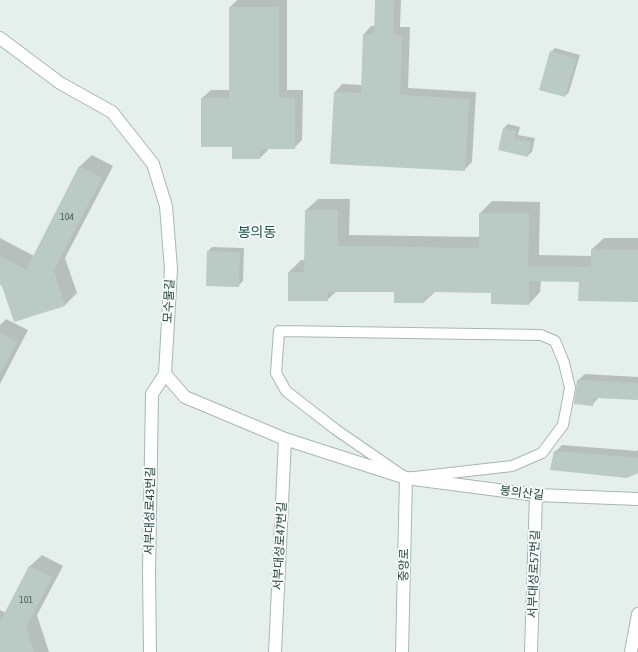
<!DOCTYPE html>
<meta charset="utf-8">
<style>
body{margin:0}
canvas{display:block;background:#e5efeb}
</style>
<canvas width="638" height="652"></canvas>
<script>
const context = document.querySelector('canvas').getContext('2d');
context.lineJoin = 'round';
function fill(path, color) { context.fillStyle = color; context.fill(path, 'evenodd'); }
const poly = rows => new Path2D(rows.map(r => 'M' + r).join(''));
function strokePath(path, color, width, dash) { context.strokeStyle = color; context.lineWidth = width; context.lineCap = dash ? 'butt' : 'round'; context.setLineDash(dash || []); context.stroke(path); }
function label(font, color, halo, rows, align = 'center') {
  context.font = font + ' "Asap Condensed","Noto Sans KR",sans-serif'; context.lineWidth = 3.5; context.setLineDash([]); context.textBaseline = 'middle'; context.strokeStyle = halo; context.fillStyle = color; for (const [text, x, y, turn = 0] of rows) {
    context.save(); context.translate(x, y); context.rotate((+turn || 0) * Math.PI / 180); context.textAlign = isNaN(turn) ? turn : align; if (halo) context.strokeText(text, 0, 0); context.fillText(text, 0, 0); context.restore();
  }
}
fill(poly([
 [237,0,287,0,287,90,303,90,302,140,294,148,268,148,268,150,260,158,233,146,202,98,211,90,230,90,230,7],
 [376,0,401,0,400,27,410,27,408,88,476,92,472,162,464,170,331,163,335,92,342,84,362,85,364,34,371,26,375,26],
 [555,48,580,55,569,92,565,96,551,52],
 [508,124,520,127,518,135,535,138,532,152,527,156,504,128],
 [92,155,113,166,65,258,77,293,65,305,14,321,3,286,0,284,0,238,34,256,80,166],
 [318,199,350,199,349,235,480,237,480,213,492,201,540,202,539,255,592,256,592,249,604,238,638,238,638,301,580,281,541,280,540,292,529,304,492,292,436,291,424,302,395,291,337,291,327,300,289,272,301,260,305,260,306,210],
 [212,247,244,248,243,281,238,286,208,251],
 [6,319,28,330,0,384,0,325],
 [585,374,638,377,638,399,599,397,592,405,578,380],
 [562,445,637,451,638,449,638,472,555,452],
 [42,555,63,566,37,615,49,652,0,652,0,610,6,613,30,566]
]), '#0003');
fill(poly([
 [375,0,394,0,393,35,402,35,400,95,469,99,465,171,330,164,334,92,361,93,363,34,374,34],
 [229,7,279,7,279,98,295,98,295,149,260,149,260,159,232,159,232,147,201,147,201,98,229,98],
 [550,51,576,59,565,97,539,90],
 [503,128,516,131,514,139,531,142,528,157,498,150],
 [79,166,102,178,54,270,65,306,14,322,2,286,0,285,0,256,26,270],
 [305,210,338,210,338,246,479,248,479,213,529,213,528,266,591,267,591,249,638,250,638,302,578,301,579,282,529,281,529,305,491,304,491,293,432,292,432,296,424,296,424,303,394,303,394,292,328,292,328,301,288,301,288,272,304,272],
 [207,251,240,252,239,287,206,286],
 [0,333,17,342,0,374],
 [577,380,638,383,638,400,594,398,593,406,574,404],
 [554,451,638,458,638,473,627,478,550,470],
 [29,566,52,577,26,627,34,652,0,652,0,622]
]), '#bacac4');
const lane = poly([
 [279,331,541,335,555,341,564,363,570,388,563,425,542,453,512,466,406,478,335,429,286,391,276,373,279,331]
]);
const street = poly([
 [0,38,60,83,112,112,153,164,166,206,171,269,165,374,185,397,285,439,406,478,536,495,638,499],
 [150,652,149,572,152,394,165,374],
 [275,652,285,439],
 [531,652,536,495],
 [631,652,638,614]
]);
const secondary = poly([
 [402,652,406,478]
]);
strokePath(lane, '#a7b8b3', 12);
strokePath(street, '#a7b8b3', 14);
strokePath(secondary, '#a3bcb3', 14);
strokePath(lane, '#fff', 10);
strokePath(street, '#fff', 12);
strokePath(secondary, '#fff', 12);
label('10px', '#49655d', null, [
 ["104",67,217],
 ["101",26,600]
]);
label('12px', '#23433b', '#f7fbf9', [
 ["모수물길",169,301,-87],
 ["봉의산길",522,493,7],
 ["서부대성로43번길",150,511,-89],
 ["서부대성로47번길",280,546,-87],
 ["중앙로",404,565,-89],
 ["서부대성로57번길",534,574,-88]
]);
label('14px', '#1d5749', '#f7fbf9', [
 ["봉의동",257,233]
]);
</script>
